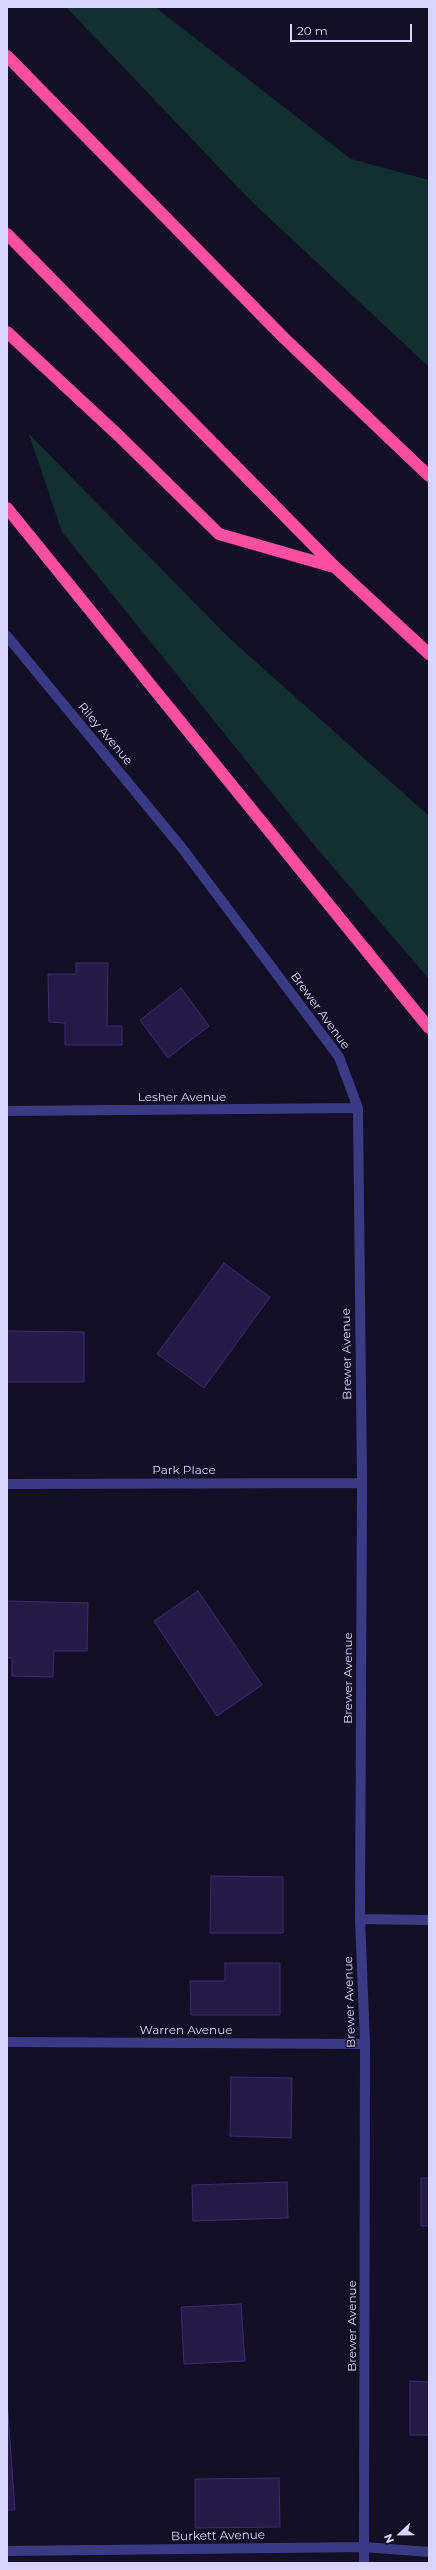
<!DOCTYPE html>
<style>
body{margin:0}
#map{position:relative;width:436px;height:2570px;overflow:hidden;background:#130f26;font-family:Montserrat,sans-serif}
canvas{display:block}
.frame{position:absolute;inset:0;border:8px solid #d9d4ff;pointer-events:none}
.north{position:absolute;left:380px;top:2514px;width:40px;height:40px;-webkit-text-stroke:3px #130f26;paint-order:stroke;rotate:248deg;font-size:11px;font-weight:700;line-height:16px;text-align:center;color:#d9d4ff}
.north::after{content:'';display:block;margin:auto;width:14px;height:18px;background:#d9d4ff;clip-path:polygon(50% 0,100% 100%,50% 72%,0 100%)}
.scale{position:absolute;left:290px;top:24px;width:122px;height:18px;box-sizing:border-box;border:2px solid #d9d4ff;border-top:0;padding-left:5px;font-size:12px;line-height:14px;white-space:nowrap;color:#d9d4ff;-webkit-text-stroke:3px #130f26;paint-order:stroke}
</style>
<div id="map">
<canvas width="436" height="2570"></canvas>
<div class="frame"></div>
<div class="north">N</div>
<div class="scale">20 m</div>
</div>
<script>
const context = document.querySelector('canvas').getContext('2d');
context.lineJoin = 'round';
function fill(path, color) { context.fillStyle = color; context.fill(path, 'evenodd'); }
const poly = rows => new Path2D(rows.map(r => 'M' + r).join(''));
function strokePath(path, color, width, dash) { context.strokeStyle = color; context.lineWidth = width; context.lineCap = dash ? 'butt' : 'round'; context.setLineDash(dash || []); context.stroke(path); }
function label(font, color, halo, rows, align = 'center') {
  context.font = font + ' Montserrat,sans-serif'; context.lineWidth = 3; context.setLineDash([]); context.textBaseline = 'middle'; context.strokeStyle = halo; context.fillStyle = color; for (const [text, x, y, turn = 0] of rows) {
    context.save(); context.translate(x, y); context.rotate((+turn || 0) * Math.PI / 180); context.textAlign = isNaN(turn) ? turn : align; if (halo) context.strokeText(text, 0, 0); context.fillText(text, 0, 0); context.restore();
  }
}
fill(poly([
 [66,7,155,7,351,159,429,180,429,367,250,200],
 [29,434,229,638,429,816,429,979,314,845,62,532]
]), '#12302f');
const building = poly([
 [76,963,108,963,107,1026,122,1026,122,1045,65,1045,65,1023,49,1022,48,974,76,974,76,963],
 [181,988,209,1026,168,1058,140,1020,181,988],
 [224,1263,270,1297,204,1388,157,1354,224,1263],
 [7,1331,84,1332,84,1382,7,1382,7,1331],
 [198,1591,262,1685,217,1716,154,1621,198,1591],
 [7,1601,88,1603,87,1651,54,1651,53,1677,12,1676,12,1658,7,1658,7,1601],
 [211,1876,283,1877,283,1933,210,1933,211,1876],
 [225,1963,280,1963,280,2015,191,2015,190,1981,225,1981,225,1963],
 [231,2077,292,2078,291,2138,230,2136,231,2077],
 [421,2178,429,2178,429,2226,421,2226,421,2178],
 [287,2182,288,2218,193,2221,192,2185,287,2182],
 [241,2304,245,2361,184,2364,181,2307,241,2304],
 [410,2381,429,2382,429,2435,410,2435,410,2381],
 [7,2400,15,2510,7,2510,7,2400],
 [279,2478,280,2527,195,2528,195,2479,279,2478]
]);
fill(building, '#241b47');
strokePath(building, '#3b2d73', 1);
strokePath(poly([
 [7,636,182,848,339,1057,358,1108,362,1483,360,1919,365,2044,364,2563],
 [7,1111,358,1108],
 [7,1484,362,1483],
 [360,1919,429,1920],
 [7,2042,365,2044],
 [7,2551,364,2547,429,2552]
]), '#3d3a85', 10);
strokePath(poly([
 [7,56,284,338,429,476],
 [7,234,335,567,429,654],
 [7,332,118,435,219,534,334,567],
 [7,508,429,1028]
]), '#ff4fa3', 12);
label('12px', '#d9d4ff', '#130f26', [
 ["Riley Avenue",105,734,50],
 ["Brewer Avenue",320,1011,54],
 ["Lesher Avenue",182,1097],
 ["Brewer Avenue",347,1354,-91],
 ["Park Place",184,1470],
 ["Brewer Avenue",348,1678,-90],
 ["Brewer Avenue",350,2002,-92],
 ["Warren Avenue",186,2030],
 ["Brewer Avenue",352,2326,-90],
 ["Burkett Avenue",218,2536,-1]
]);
</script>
